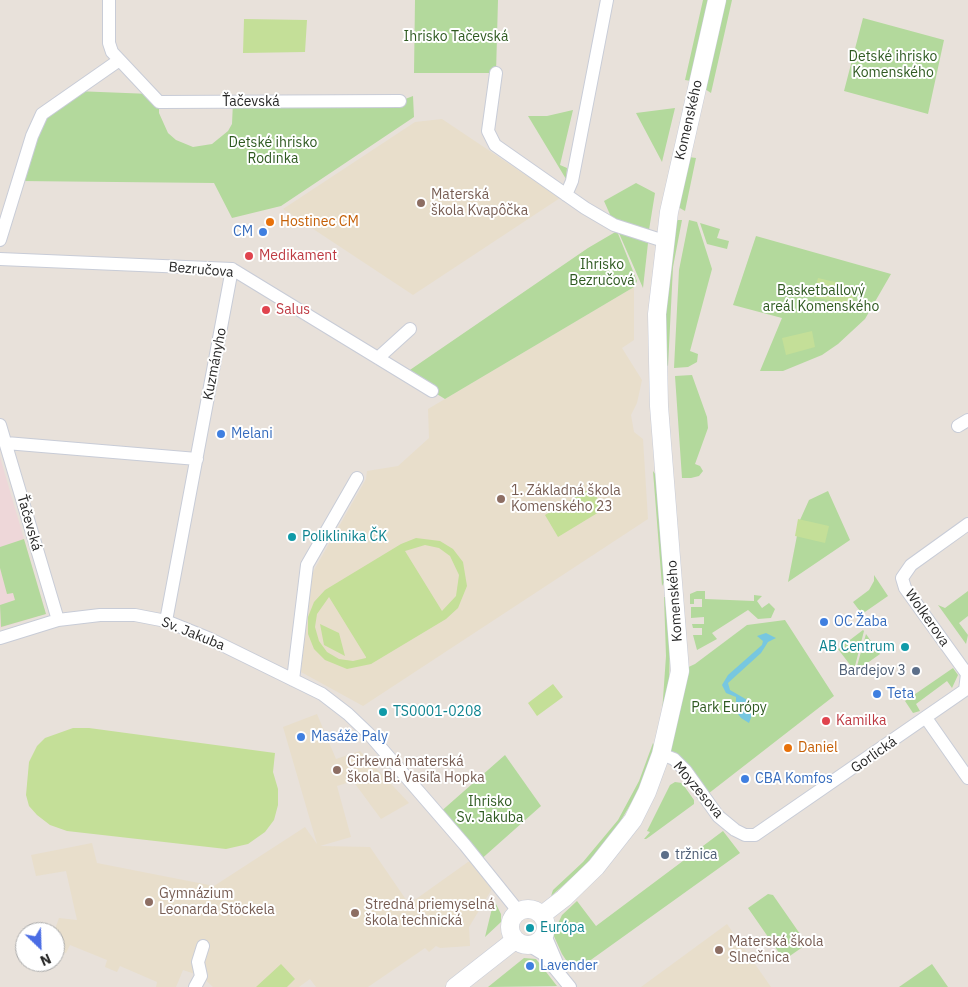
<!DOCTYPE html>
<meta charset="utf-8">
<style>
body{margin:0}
#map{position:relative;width:968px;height:987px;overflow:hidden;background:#e8e1da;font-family:"IBM Plex Sans",sans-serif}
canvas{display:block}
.north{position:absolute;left:15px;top:922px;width:50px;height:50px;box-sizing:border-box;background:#fff;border:1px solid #a9a9a9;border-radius:50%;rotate:156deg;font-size:14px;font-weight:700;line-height:20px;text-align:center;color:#272727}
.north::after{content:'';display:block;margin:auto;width:18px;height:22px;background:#4a6ce4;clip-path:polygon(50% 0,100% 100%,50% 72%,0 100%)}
</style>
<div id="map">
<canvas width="968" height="987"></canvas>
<div class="north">N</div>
</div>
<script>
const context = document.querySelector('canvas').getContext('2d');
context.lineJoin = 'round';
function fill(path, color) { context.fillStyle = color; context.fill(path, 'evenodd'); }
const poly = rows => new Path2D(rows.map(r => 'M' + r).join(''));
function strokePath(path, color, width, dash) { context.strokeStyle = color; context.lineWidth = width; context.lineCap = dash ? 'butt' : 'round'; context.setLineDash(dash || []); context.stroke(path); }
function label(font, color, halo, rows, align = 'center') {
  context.font = font + ' "IBM Plex Sans",sans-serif'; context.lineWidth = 4; context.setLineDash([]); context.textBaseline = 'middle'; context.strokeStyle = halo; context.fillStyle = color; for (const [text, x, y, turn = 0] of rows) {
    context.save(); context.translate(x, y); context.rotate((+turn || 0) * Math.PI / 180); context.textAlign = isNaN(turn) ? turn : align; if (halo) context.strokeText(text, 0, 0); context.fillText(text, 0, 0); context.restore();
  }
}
fill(poly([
 [442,119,560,198,413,295,283,209,415,122],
 [634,287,634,340,622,348,642,380,637,403,631,415,634,432,643,439,648,519,363,706,301,672,310,577,366,479,367,471,398,466,429,438,428,409],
 [317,714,336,759,360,751,409,803,381,819,353,781,337,786,351,837,320,846,370,847,409,904,475,857,495,884,469,927,470,946,440,948,436,946,429,952,425,948,368,987,316,987,310,979,299,987,213,987,201,976,183,970,176,987,156,987,157,982,120,966,117,972,105,967,107,960,70,945,66,953,55,949,54,932,59,918,77,920,66,871,36,876,31,855,92,843,97,863,214,886,305,827,317,844,283,727],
 [727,924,771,987,641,987]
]), '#e8decb');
fill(poly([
 [0,457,46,614,0,628]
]), '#eed7d9');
fill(poly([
 [415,0,498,0,496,73,414,73],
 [703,0,710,0,691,81,685,80],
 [725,0,732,0,711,93,705,89],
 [863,18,944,40,928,114,844,91],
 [75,91,151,94,159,102,159,113,168,133,176,140,193,147,212,144,228,131,232,124,233,102,400,101,413,96,414,117,281,206,232,218,214,183,19,181,42,114],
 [675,108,662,162,636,113],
 [573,110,560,165,567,168,566,179,528,116,547,116],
 [689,157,696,158,685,211,678,207],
 [636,183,655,193,649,230,612,219,604,201],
 [678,220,682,220,673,267,668,366,664,363,663,333,675,222],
 [689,220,697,222,712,269,690,351,698,354,697,362,688,367,674,368,679,270],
 [700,223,720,229,717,238,729,241,727,249,707,244],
 [617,231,637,281,634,287,445,399,404,374,588,248],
 [618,231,648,243,643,288],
 [756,236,891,274,865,319,838,344,822,355,783,371,760,371,782,318,733,305],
 [692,375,707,417,708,428,695,464,700,466,703,471,699,476,691,478,682,478,675,376],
 [653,471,659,479,665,580,662,586],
 [828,491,850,540,788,582,800,520,809,500],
 [24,539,46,614,1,627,0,605,15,600,13,593,7,594,0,568,0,547],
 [874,575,888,596,862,614,853,602,869,590,874,581],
 [697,591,705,591,705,599,754,601,754,595,762,596,757,601,762,608,769,603,775,609,771,618,758,619,748,610,712,633,717,639,697,650,693,635,702,635,702,628,693,628,692,624,704,624,704,617,691,618,691,607,702,607,702,599,694,599,694,604,690,604,690,594],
 [968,591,968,616,959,623,968,635,966,644,938,605,945,608],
 [664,597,665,597,670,645,669,682,662,713,666,656],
 [785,620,834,696,704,797,661,754,680,671,695,664,747,625],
 [863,630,864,631,854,670,838,649],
 [866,634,880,654,859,669,857,666],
 [953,668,958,675,952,688,947,681,916,704,920,711,913,713,905,701],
 [653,743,655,748,636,795,614,832,581,870,551,896,553,890,583,862,618,820,639,781],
 [505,755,541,806,478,862,438,814],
 [675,782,682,783,694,800,694,804,649,837,646,839,644,839,650,832,647,831,670,785],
 [723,831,740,853,574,972,562,954,553,934,562,915,577,901,596,926],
 [768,894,773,895,807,944,784,960,748,908],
 [494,900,501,914,501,922,485,937],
 [524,958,536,959,557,986,488,987],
 [932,964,948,987,899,987,922,971]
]), '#b3d99c');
fill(poly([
 [244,19,307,20,305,52,243,53],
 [818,278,856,287,852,305,813,297],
 [812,331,815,347,786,355,782,338],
 [591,488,604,509,558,537,545,515],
 [798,519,829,526,825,543,795,536],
 [416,538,440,541,453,549,463,562,467,586,458,608,446,619,371,664,347,669,325,660,314,649,308,634,308,617,314,602,325,590,401,544],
 [425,545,439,548,450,556,459,575,456,596,442,611,405,551],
 [329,597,366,657,366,658,353,661,339,659,327,652,319,641,315,627,317,614],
 [320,624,339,633,345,656,324,645],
 [553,684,563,697,537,716,528,703],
 [73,728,89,728,275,753,273,772,278,789,278,805,274,820,265,832,248,844,226,849,67,831,50,825,37,815,29,806,26,795,29,762,37,746,45,738],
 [281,964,295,979,287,987,256,987]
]), '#c4df98');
fill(poly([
 [766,633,776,638,768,642,761,653,728,683,730,690,749,701,753,712,749,723,741,718,736,711,736,697,726,693,722,685,728,675,762,645,763,641,757,636]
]), '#77c7e0');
const street = poly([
 [109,0,109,43,112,52,159,102,400,101],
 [496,73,488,131,495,145,585,208,614,225,664,241],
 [566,195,572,181,607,0],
 [0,240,32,136,42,114,118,61],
 [0,259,232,269,432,391],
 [378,358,410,329],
 [0,425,58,620],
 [958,426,968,420],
 [6,443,197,459],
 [166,621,232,269],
 [0,638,58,620,100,615,135,615,166,621,208,638,322,694,348,714,369,734,465,845,519,912],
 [293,680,307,565,357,478],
 [926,718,968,778],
 [661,754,674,759,686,771,718,816,735,830,745,835,755,835,965,690,967,674,905,588,902,578,911,565,968,524],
 [545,935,557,963],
 [530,946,543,954,570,987],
 [195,987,201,976,198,962,203,946]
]);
const secondary = poly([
 '510 927a18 18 0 1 1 36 0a18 18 0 1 1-36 0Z',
 [542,915,564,898,596,867,633,820,647,792,661,754,680,671,659,406,657,314,669,212,717,0],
 [455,987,515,940]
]);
strokePath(street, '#c8ccd7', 14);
strokePath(secondary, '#c8ccd7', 19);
strokePath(street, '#fff', 12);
strokePath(secondary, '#fff', 18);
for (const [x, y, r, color] of [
 [421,203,5,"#8d6e63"],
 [270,222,5,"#e8710a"],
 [263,232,5,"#3f7fe0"],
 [249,256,5,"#e0444e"],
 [266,310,5,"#e0444e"],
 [221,434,5,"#3f7fe0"],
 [501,499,5,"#8d6e63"],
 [292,537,5,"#0f9aa8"],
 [824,622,5,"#3f7fe0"],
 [905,647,5,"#0f9aa8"],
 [916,671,5,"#5c6f8a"],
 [877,694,5,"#3f7fe0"],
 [383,712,5,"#0f9aa8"],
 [826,721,5,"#e0444e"],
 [301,737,5,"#3f7fe0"],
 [788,748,5,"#e8710a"],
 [337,770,5,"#8d6e63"],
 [745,779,5,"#3f7fe0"],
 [665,855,5,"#5c6f8a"],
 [149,902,5,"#8d6e63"],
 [355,913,5,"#8d6e63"],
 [530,928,5,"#0f9aa8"],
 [719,950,5,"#8d6e63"],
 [530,966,5,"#3f7fe0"]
]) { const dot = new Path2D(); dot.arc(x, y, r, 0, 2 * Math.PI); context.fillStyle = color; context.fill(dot); strokePath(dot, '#fff', 2); }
label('14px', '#2f5a21', '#fff', [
 ["Ihrisko Tačevská",456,37],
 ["Detské ihrisko",893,57],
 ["Komenského",893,73],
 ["Detské ihrisko",273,143],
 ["Rodinka",273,159],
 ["Ihrisko",602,265],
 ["Bezručová",602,281],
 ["Basketballový",821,291],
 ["areál Komenského",821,307],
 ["Park Európy",729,708],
 ["Ihrisko",490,802],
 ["Sv. Jakuba",490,818]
]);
label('14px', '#272727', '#fff', [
 ["Ťačevská",251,102],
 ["Komenského",689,120,-77],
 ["Bezručova",201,270,5],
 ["Kuzmányho",215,364,-79],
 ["Ťačevská",29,523,74],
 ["Komenského",675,601,-94],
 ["Wolkerova",927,618,55],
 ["Sv. Jakuba",193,634,22],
 ["Gorlická",874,755,-35],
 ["Moyzesova",698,790,50]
]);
label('14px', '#785e54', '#fff', [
 ["Materská",431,195],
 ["škola Kvapôčka",431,211],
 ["1. Základná škola",511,491],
 ["Komenského 23",511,507],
 ["Cirkevná materská",347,762],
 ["škola Bl. Vasiľa Hopka",347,778],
 ["Gymnázium",159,894],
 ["Leonarda Stöckela",159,910],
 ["Stredná priemyselná",365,905],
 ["škola technická",365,921],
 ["Materská škola",729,942],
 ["Slnečnica",729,958]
], 'left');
label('14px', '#c56008', '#fff', [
 ["Hostinec CM",280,222],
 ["Daniel",798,748]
], 'left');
label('14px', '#366cbe', '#fff', [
 ["CM",253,232,"right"],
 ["Melani",231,434],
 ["OC Žaba",834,622],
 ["Teta",887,694],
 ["Masáže Paly",311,737],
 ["CBA Komfos",755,779],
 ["Lavender",540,966]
], 'left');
label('14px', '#be3a42', '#fff', [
 ["Medikament",259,256],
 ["Salus",276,310],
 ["Kamilka",836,721]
], 'left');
label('14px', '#0d838f', '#fff', [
 ["Poliklinika ČK",302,537],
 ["AB Centrum",895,647,"right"],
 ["TS0001-0208",393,712],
 ["Európa",540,928]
], 'left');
label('14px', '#4e5e75', '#fff', [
 ["Bardejov 3",906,671],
 ["tržnica",675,855,"left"]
], 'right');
</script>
